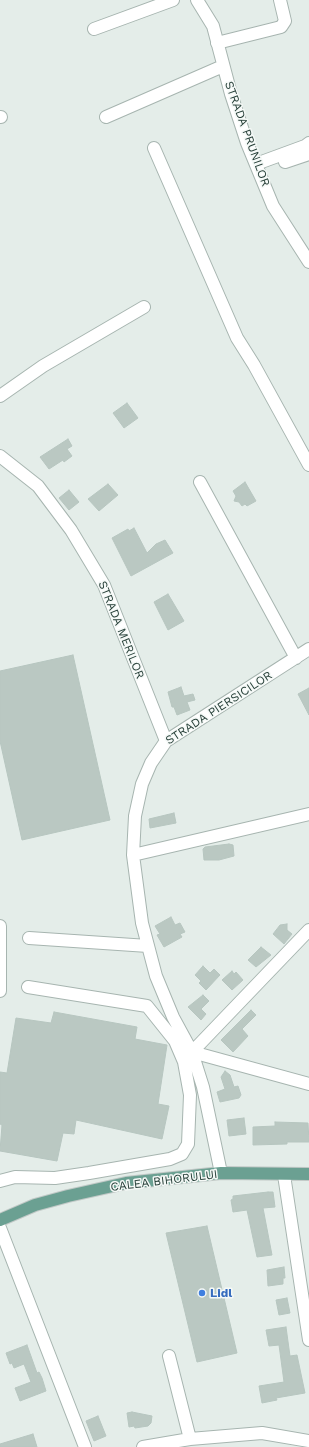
<!DOCTYPE html>
<style>
body{margin:0}
canvas{display:block;background:#e4ede9}
</style>
<canvas width="309" height="1447"></canvas>
<script>
const context = document.querySelector('canvas').getContext('2d');
context.lineJoin = 'round';
function fill(path, color) { context.fillStyle = color; context.fill(path, 'evenodd'); }
const poly = rows => new Path2D(rows.map(r => 'M' + r).join(''));
function strokePath(path, color, width, dash) { context.strokeStyle = color; context.lineWidth = width; context.lineCap = dash ? 'butt' : 'round'; context.setLineDash(dash || []); context.stroke(path); }
function label(font, color, halo, rows, align = 'center') {
  context.font = font + ' "Work Sans",sans-serif'; context.lineWidth = 3; context.setLineDash([]); context.textBaseline = 'middle'; context.strokeStyle = halo; context.fillStyle = color; for (const [text, x, y, turn = 0] of rows) {
    context.save(); context.translate(x, y); context.rotate((+turn || 0) * Math.PI / 180); context.textAlign = isNaN(turn) ? turn : align; if (halo) context.strokeText(text, 0, 0); context.fillText(text, 0, 0); context.restore();
  }
}
const building = poly([
 [127,403,138,418,124,428,113,413,127,403],
 [68,439,72,446,67,449,72,456,64,462,63,460,49,469,40,457,68,439],
 [245,482,256,501,247,506,245,504,242,506,239,502,234,501,236,496,233,491,245,482],
 [108,484,118,495,99,511,88,499,108,484],
 [69,490,79,502,69,510,59,498,69,490],
 [134,528,147,553,156,544,165,540,173,553,131,576,112,538,128,529,129,531,134,528],
 [168,594,184,621,168,630,154,602,168,594],
 [73,655,110,820,22,840,0,741,0,671,73,655],
 [181,687,184,696,193,694,195,700,187,702,190,710,177,715,174,707,172,707,168,692,181,687],
 [309,688,309,715,298,694,309,688],
 [174,813,176,823,150,828,149,819,174,813],
 [229,844,233,845,234,856,219,860,204,860,203,849,205,847,229,844],
 [171,917,175,925,180,923,185,932,180,934,182,937,164,947,157,935,160,934,155,926,171,917],
 [287,924,287,930,292,934,284,944,273,934,280,925,287,924],
 [261,947,271,955,256,967,248,960,261,947],
 [203,966,210,973,214,969,220,975,206,990,199,983,201,981,195,975,203,966],
 [232,971,234,974,236,972,243,980,232,990,222,980,232,971],
 [203,995,209,1001,201,1009,206,1014,201,1020,188,1007,203,995],
 [251,1010,256,1015,242,1029,248,1036,233,1052,221,1040,251,1010],
 [54,1012,137,1027,135,1039,167,1045,158,1104,169,1106,162,1139,76,1120,74,1134,63,1133,57,1161,0,1151,2,1125,0,1124,0,1072,7,1073,16,1018,51,1023,54,1012],
 [225,1071,230,1075,234,1087,238,1086,241,1095,239,1098,220,1102,217,1092,225,1089,221,1077,225,1071],
 [244,1118,246,1134,229,1136,227,1120,244,1118],
 [275,1122,308,1123,309,1142,287,1142,287,1144,253,1145,253,1127,275,1126,275,1122],
 [268,1192,273,1192,275,1207,263,1208,272,1255,257,1257,247,1210,233,1212,231,1200,233,1199,233,1196,268,1192],
 [207,1226,237,1353,197,1362,166,1233,207,1226],
 [284,1267,285,1278,283,1278,283,1284,268,1286,267,1270,284,1267],
 [287,1298,290,1313,279,1315,276,1300,287,1298],
 [286,1327,290,1356,297,1355,305,1393,276,1398,277,1400,262,1403,259,1386,284,1382,279,1345,269,1346,266,1330,286,1327],
 [27,1345,37,1373,39,1372,42,1378,46,1391,20,1401,15,1388,31,1382,24,1364,14,1368,12,1363,10,1364,6,1353,27,1345],
 [132,1412,152,1416,151,1423,148,1426,135,1428,134,1426,129,1427,127,1413,132,1412],
 [98,1416,106,1436,94,1441,86,1421,98,1416],
 [33,1434,37,1447,0,1447,0,1444,33,1434]
]);
fill(building, '#bac8c2');
strokePath(building, '#b7c6c0', 1);
const minor = poly([
 [197,0,213,26,231,94,247,143,273,206,309,262],
 [94,29,173,0],
 [217,43,281,27,285,21,280,0],
 [0,117,1,117],
 [106,117,223,66],
 [154,148,237,338,254,365,309,465],
 [285,162,309,154],
 [256,164,305,146,309,143],
 [0,396,43,366,144,307],
 [0,456,38,486,71,530,104,585,166,741],
 [200,482,296,658],
 [133,855,309,814],
 [0,926,0,991],
 [309,930,192,1052,309,1084],
 [29,938,148,946],
 [221,1173,203,1087,192,1052,173,1017,156,976,142,923,133,855,135,816,142,784,151,763,166,741,309,649],
 [284,1175,309,1340],
 [0,1181,15,1177,55,1178,89,1173,170,1159,182,1154,188,1144,190,1095,184,1062,175,1041,147,1006,28,987],
 [0,1228,85,1447],
 [169,1356,190,1439],
 [143,1447,190,1439,262,1433,309,1441]
]);
const major = poly([
 [0,1220,35,1205,68,1196,126,1183,221,1173,309,1174]
]);
strokePath(minor, '#a7b5b0', 14);
strokePath(major, '#c2c9c7', 14);
strokePath(minor, '#fff', 12);
strokePath(major, '#6ba092', 12);
for (const [x, y, r, color] of [
 [202,1293,4,"#3f7fe0"]
]) { const dot = new Path2D(); dot.arc(x, y, r, 0, 2 * Math.PI); context.fillStyle = color; context.fill(dot); strokePath(dot, '#f5f9f7', 1.5); }
label('12px', '#253e37', '#f5f9f7', [
 ["STRADA PRUNILOR",247,134,70],
 ["STRADA MERILOR",121,630,68],
 ["STRADA PIERSICILOR",219,708,-33],
 ["CALEA BIHORULUI",164,1181,-7]
]);
label('bold 12px', '#366cbe', '#f5f9f7', [
 ["Lidl",210,1293]
], 'left');
</script>
